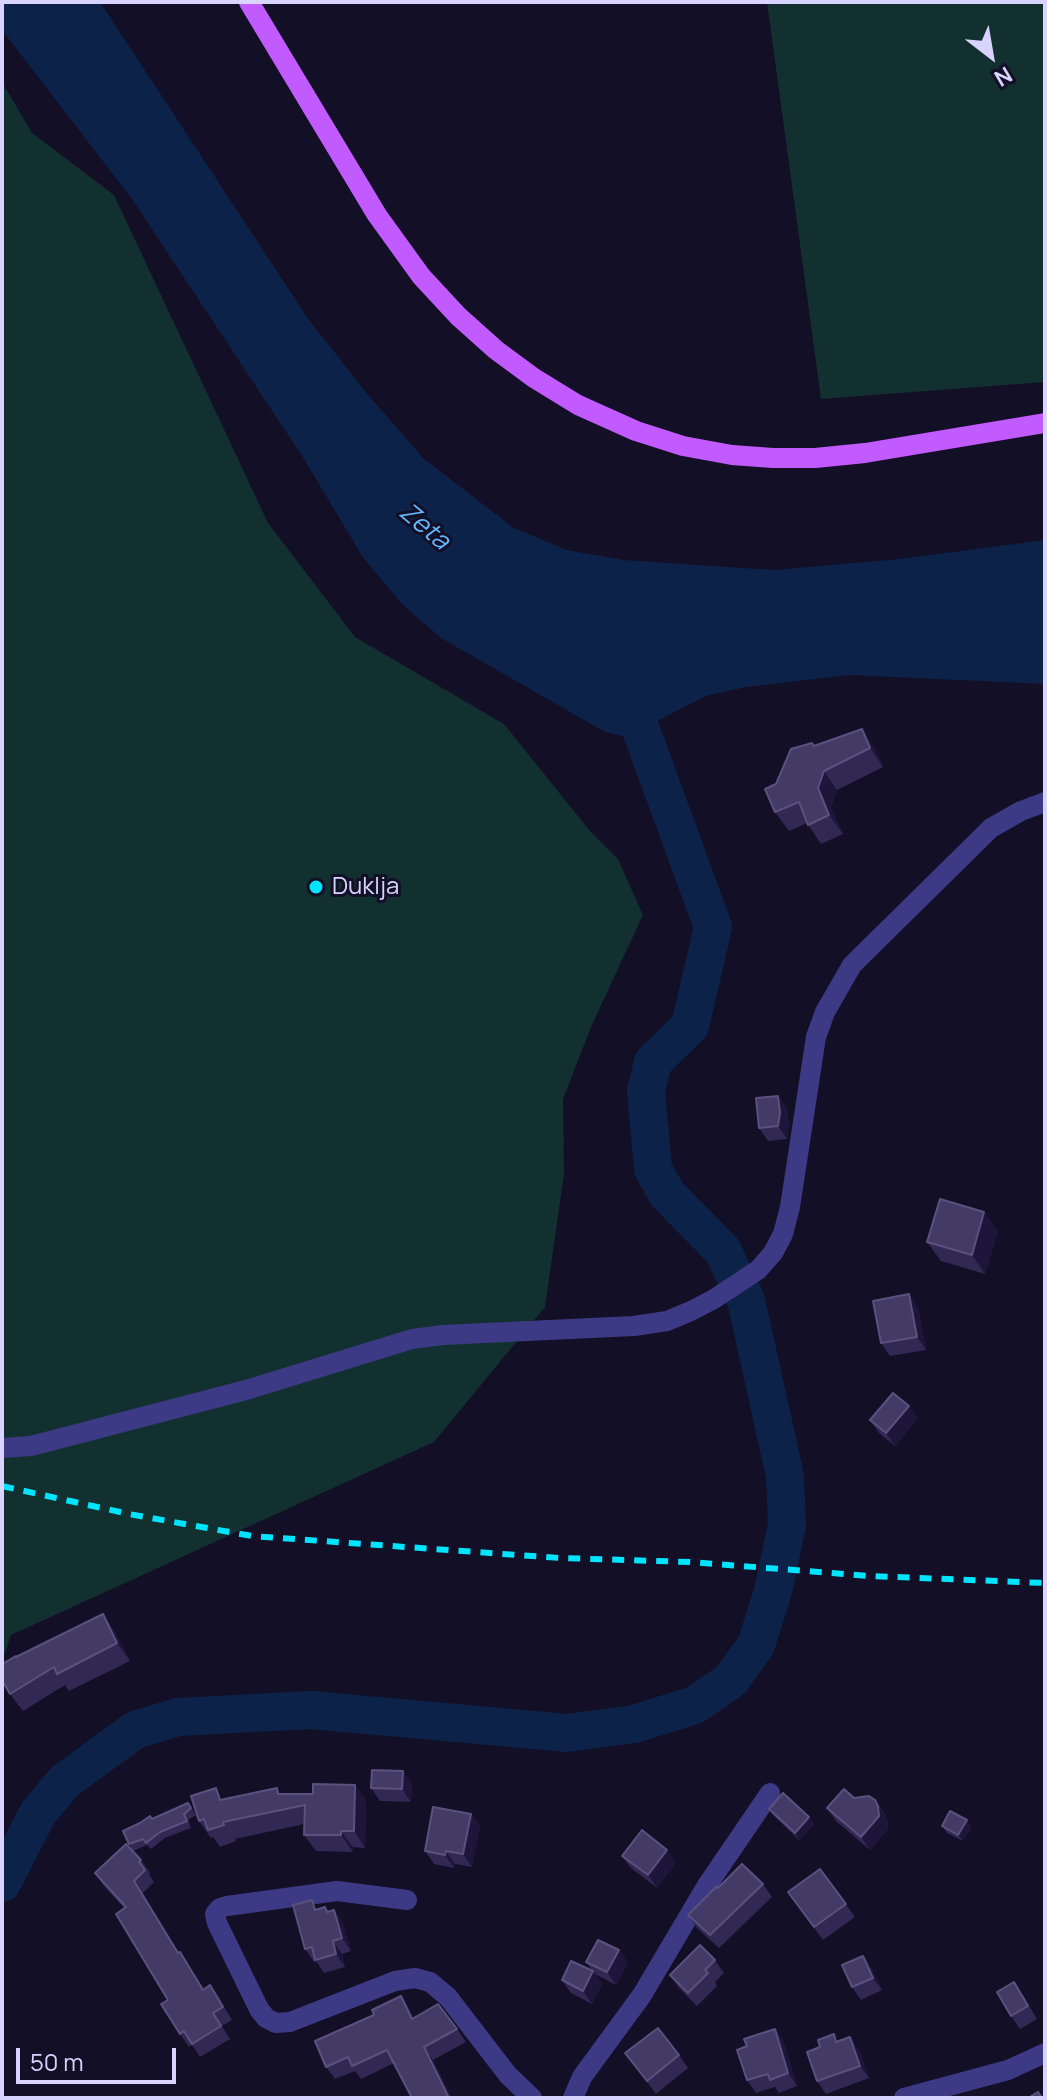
<!DOCTYPE html>
<style>
body{margin:0}
#map{position:relative;width:1047px;height:2100px;overflow:hidden;background:#130f26;font-family:Manrope,sans-serif}
canvas{display:block}
.frame{position:absolute;inset:0;border:4px solid #d9d4ff;pointer-events:none}
.north{position:absolute;left:951px;top:16px;width:80px;height:80px;-webkit-text-stroke:6px #130f26;paint-order:stroke;rotate:149deg;font-size:22px;font-weight:700;line-height:32px;text-align:center;color:#d9d4ff}
.north::after{content:'';display:block;margin:auto;width:28px;height:36px;background:#d9d4ff;clip-path:polygon(50% 0,100% 100%,50% 72%,0 100%)}
.scale{position:absolute;left:16px;top:2048px;width:160px;height:36px;box-sizing:border-box;border:4px solid #d9d4ff;border-top:0;padding-left:10px;font-size:24px;line-height:28px;white-space:nowrap;color:#d9d4ff;-webkit-text-stroke:6px #130f26;paint-order:stroke}
</style>
<div id="map">
<canvas width="1047" height="2100"></canvas>
<div class="frame"></div>
<div class="north">N</div>
<div class="scale">50 m</div>
</div>
<script>
const context = document.querySelector('canvas').getContext('2d');
context.lineJoin = 'round';
function fill(path, color) { context.fillStyle = color; context.fill(path, 'evenodd'); }
const poly = rows => new Path2D(rows.map(r => 'M' + r).join(''));
function strokePath(path, color, width, dash) { context.strokeStyle = color; context.lineWidth = width; context.lineCap = dash ? 'butt' : 'round'; context.setLineDash(dash || []); context.stroke(path); }
function label(font, color, halo, rows, align = 'center') {
  context.font = font + ' Manrope,sans-serif'; context.lineWidth = 6; context.setLineDash([]); context.textBaseline = 'middle'; context.strokeStyle = halo; context.fillStyle = color; for (const [text, x, y, turn = 0] of rows) {
    context.save(); context.translate(x, y); context.rotate((+turn || 0) * Math.PI / 180); context.textAlign = isNaN(turn) ? turn : align; if (halo) context.strokeText(text, 0, 0); context.fillText(text, 0, 0); context.restore();
  }
}
fill(poly([
 [767,2,1045,2,1045,382,821,399],
 [2,82,32,133,114,195,268,523,355,637,504,724,590,831,618,859,643,915,591,1027,563,1099,564,1174,545,1307,434,1442,11,1635,2,1662]
]), '#12302f');
fill(poly([
 [2,2,100,2,309,320,369,396,423,458,514,528,567,550,624,560,774,570,899,559,1045,540,1045,684,850,675,746,687,706,696,626,737,605,732,441,638,403,605,364,559,304,459,132,199,2,30]
]), '#0c2248');
strokePath(poly([
 [2,1883,38,1813,65,1781,135,1730,178,1717,311,1710,567,1733,634,1724,695,1705,731,1680,756,1645,773,1591,787,1525,785,1476,746,1300,723,1251,667,1194,653,1169,646,1091,653,1062,690,1026,713,927,641,730,626,680]
]), '#0c2248', 38);
strokePath(poly([
 [2,1448,31,1446,246,1390,412,1339,443,1335,634,1326,667,1321,691,1311,714,1299,758,1270,773,1253,783,1234,790,1207,816,1037,825,1012,852,965,991,828,1021,811,1045,802],
 [407,1900,337,1891,227,1906,220,1908,215,1914,217,1923,259,2009,266,2018,276,2023,290,2022,395,1981,415,1978,430,1982,448,1997,508,2075,532,2098],
 [573,2098,582,2077,642,1995,706,1887,770,1793],
 [904,2098,1008,2070,1045,2053]
]), '#3d3a85', 20);
strokePath(poly([
 [249,2,377,215,421,276,458,316,496,350,534,378,578,405,636,431,683,446,732,455,773,458,815,458,865,453,1045,423]
]), '#c25bff', 20);
strokePath(poly([
 [2,1486,129,1514,252,1536,560,1558,690,1562,870,1576,1045,1583]
]), '#00e5ff', 6, [12, 10]);
fill(poly([
 [814,746,875,748,883,767,837,790,831,807,843,834,821,844,807,823,789,831,775,812,776,784],
 [778,1096,787,1109,789,1126,787,1139,768,1141,759,1128],
 [998,1231,985,1274,941,1261,927,1242],
 [918,1307,926,1350,890,1356,881,1343],
 [918,1418,895,1446,879,1433,870,1420],
 [115,1632,130,1661,69,1691,65,1685,23,1711,10,1694,16,1657],
 [412,1784,411,1802,380,1801,371,1788],
 [355,1785,366,1801,365,1848,353,1847,353,1852,316,1851,304,1835,304,1824,235,1839,236,1841,220,1847,213,1837,211,1838,199,1821,224,1799,281,1794,313,1794],
 [854,1798,875,1800,887,1818,888,1829,870,1850,836,1821,827,1808],
 [188,1803,196,1815,188,1820,191,1828,165,1838,151,1849,147,1845,133,1851,129,1844,152,1819],
 [769,1809,809,1817,814,1824,799,1840,773,1815],
 [471,1814,480,1826,472,1867,455,1864,454,1868,434,1864,425,1851],
 [967,1820,971,1827,963,1841,947,1833,942,1826],
 [622,1856,676,1863,657,1888,631,1868],
 [141,1860,150,1873,149,1874,154,1882,143,1893,178,1953,180,1952,204,1989,219,1998,232,2020,222,2026,230,2039,200,2057,192,2045,189,2047,180,2034,168,2000,124,1908,104,1886,95,1873],
 [820,1869,855,1917,823,1940,788,1892],
 [763,1884,772,1897,719,1948,697,1928,688,1915,718,1888],
 [318,1909,329,1912,334,1910,343,1923,351,1951,342,1954,345,1967,324,1973,316,1961,314,1962,305,1949],
 [619,1950,628,1963,616,1985,595,1974,586,1962],
 [863,1956,872,1969,882,1990,861,2000,852,1987],
 [715,1960,724,1973,715,1982,717,1986,697,2006,679,1988,670,1975],
 [593,1971,602,1984,592,2004,571,1993,562,1980],
 [1023,1995,1037,2019,1020,2029,1011,2016],
 [401,1996,414,2018,457,2029,466,2042,433,2060,452,2098,412,2098,394,2063,361,2079,355,2071,335,2079,326,2067,374,2015],
 [775,2029,784,2042,797,2086,779,2093,775,2087,756,2093,747,2080,747,2046],
 [838,2041,859,2050,869,2078,826,2094,817,2081],
 [625,2053,679,2055,688,2068,656,2094]
]), '#312854');
fill(poly([
 [862,729,875,748,883,767,870,748],
 [824,771,837,790,831,807,843,834,829,815,818,788],
 [778,1096,787,1109,789,1126,787,1139,778,1126],
 [984,1212,998,1231,985,1274,972,1255],
 [909,1294,918,1307,926,1350,917,1337],
 [909,1406,918,1418,895,1446,886,1433],
 [103,1614,115,1632,130,1661,117,1643],
 [403,1771,412,1784,411,1802,402,1789],
 [355,1785,366,1801,365,1848,354,1831],
 [878,1806,887,1818,888,1829,870,1850,861,1837],
 [471,1814,480,1826,472,1867,463,1854],
 [809,1817,814,1824,799,1840,795,1833],
 [967,1820,971,1827,963,1841,958,1835],
 [341,1831,353,1847,353,1852,341,1835],
 [667,1850,676,1863,657,1888,648,1875],
 [446,1851,455,1864,454,1868,445,1855],
 [134,1881,143,1893,187,1966,178,1953],
 [334,1910,343,1923,351,1951,342,1938],
 [333,1941,342,1954,345,1967,336,1954],
 [619,1950,628,1963,616,1985,607,1972],
 [863,1956,872,1969,882,1990,873,1978],
 [593,1971,602,1984,592,2004,583,1991],
 [401,1996,410,2009,421,2032,412,2019],
 [775,2029,784,2042,797,2086,788,2073],
 [850,2037,859,2050,869,2078,860,2066],
 [424,2047,433,2060,452,2098,449,2098]
]), '#1d163a');
const building = poly([
 [862,729,870,748,824,771,818,788,829,815,808,825,799,802,775,812,765,789,776,784,791,749,812,743,814,746,862,729],
 [778,1096,780,1113,778,1126,759,1128,756,1098,778,1096],
 [940,1199,984,1212,972,1255,927,1242,940,1199],
 [909,1294,917,1337,881,1343,873,1301,909,1294],
 [893,1393,909,1406,886,1433,870,1420,893,1393],
 [103,1614,117,1643,57,1674,54,1667,10,1694,2,1680,2,1664,16,1656,16,1657,103,1614],
 [372,1770,403,1771,402,1789,371,1788,372,1770],
 [313,1784,355,1785,354,1831,341,1831,341,1835,304,1835,305,1805,223,1822,224,1825,208,1830,204,1819,199,1821,191,1796,216,1788,220,1800,277,1788,278,1794,313,1794,313,1784],
 [844,1789,854,1798,869,1796,875,1800,878,1806,879,1816,861,1837,827,1808,844,1789],
 [783,1793,809,1817,795,1833,769,1809,783,1793],
 [188,1803,191,1808,184,1814,187,1821,160,1832,146,1843,143,1839,129,1844,123,1831,140,1823,150,1816,152,1819,188,1803],
 [433,1807,471,1814,463,1854,446,1851,445,1855,425,1851,433,1807],
 [950,1811,967,1820,958,1835,942,1826,950,1811],
 [642,1830,667,1850,648,1875,622,1856,642,1830],
 [126,1844,141,1860,139,1862,145,1870,134,1881,178,1953,180,1952,203,1990,210,1985,223,2007,213,2013,221,2026,192,2044,184,2031,180,2034,161,2004,168,2000,116,1914,126,1907,95,1873,126,1844],
 [742,1864,763,1884,710,1935,688,1915,716,1887,718,1888,742,1864],
 [820,1869,846,1904,814,1927,788,1892,820,1869],
 [312,1900,315,1910,325,1907,327,1912,334,1910,342,1938,333,1941,336,1954,315,1960,312,1947,305,1949,293,1905,312,1900],
 [598,1940,619,1950,607,1972,586,1962,598,1940],
 [700,1945,715,1960,705,1970,708,1973,688,1993,670,1975,700,1945],
 [863,1956,873,1978,852,1987,842,1965,863,1956],
 [571,1961,593,1971,583,1991,562,1980,571,1961],
 [1014,1982,1028,2006,1011,2016,997,1992,1014,1982],
 [401,1996,412,2019,438,2004,457,2029,424,2047,449,2098,412,2098,387,2050,352,2066,348,2057,326,2067,315,2041,374,2015,372,2010,401,1996],
 [658,2028,679,2055,647,2081,625,2053,658,2028],
 [775,2029,788,2073,770,2080,768,2074,747,2080,737,2050,747,2046,744,2039,775,2029],
 [834,2034,836,2042,850,2037,860,2066,817,2081,807,2052,820,2047,818,2040,834,2034],
 [1038,2092,1042,2098,1028,2098,1038,2092]
]);
fill(building, '#433a66');
strokePath(building, '#5a527e', 2);
for (const [x, y, r, color] of [
 [316,887,8,"#00e5ff"]
]) { const dot = new Path2D(); dot.arc(x, y, r, 0, 2 * Math.PI); context.fillStyle = color; context.fill(dot); strokePath(dot, '#130f26', 3); }
label('24px', '#d9d4ff', '#130f26', [
 ["Duklja",332,887]
], 'left');
label('italic 26px', '#62b6ff', '#130f26', [
 ["Zeta",424,527,40]
]);
</script>
